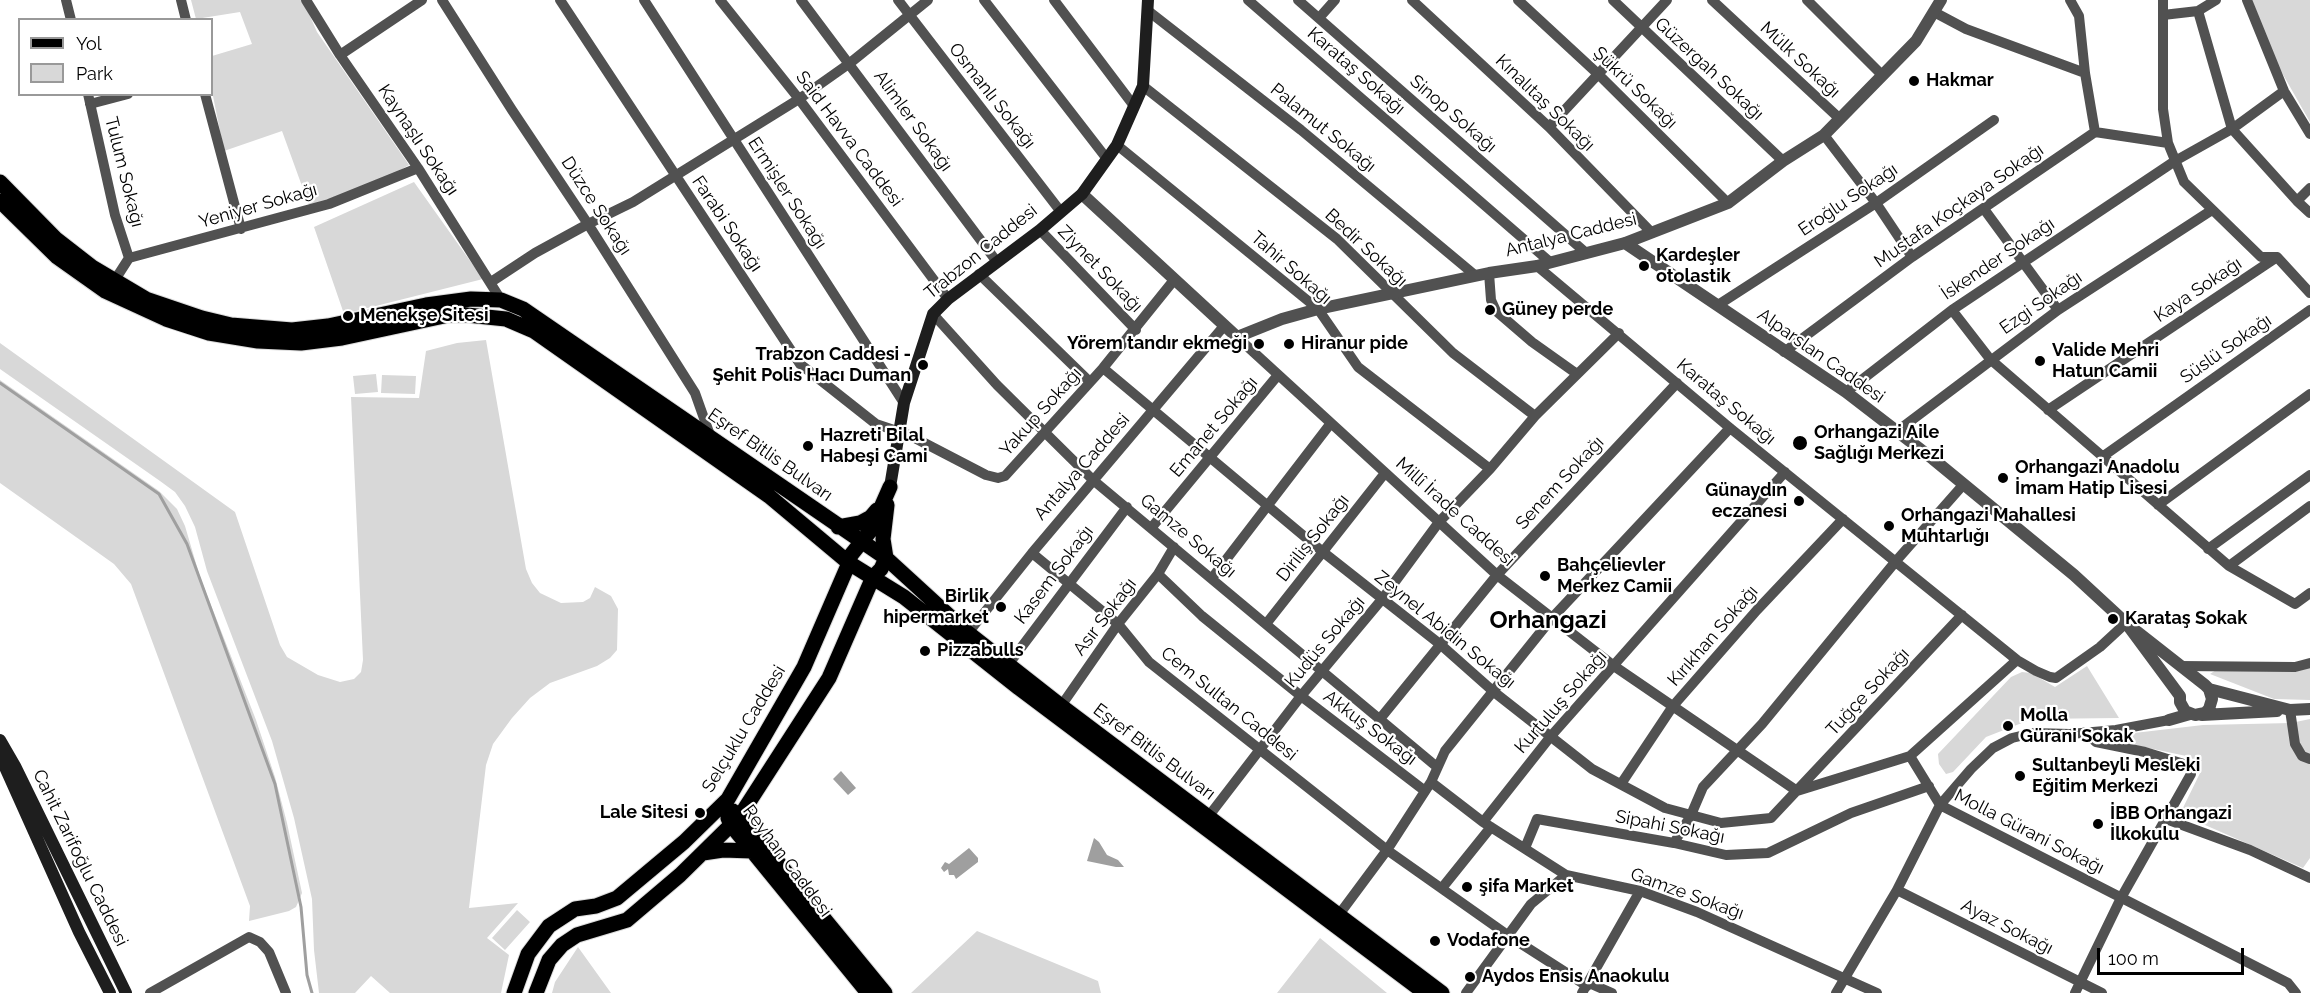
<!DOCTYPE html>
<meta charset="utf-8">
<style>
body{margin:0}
#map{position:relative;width:2310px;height:993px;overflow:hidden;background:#fff;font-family:Raleway,sans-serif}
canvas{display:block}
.legend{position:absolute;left:18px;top:18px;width:195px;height:78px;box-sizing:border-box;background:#fff;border:2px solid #999;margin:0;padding:8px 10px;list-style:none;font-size:18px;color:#000}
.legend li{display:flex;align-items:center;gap:12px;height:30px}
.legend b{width:30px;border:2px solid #999}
.scale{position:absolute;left:2097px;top:948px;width:147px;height:27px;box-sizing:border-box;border:3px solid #000;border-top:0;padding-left:8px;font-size:18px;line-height:21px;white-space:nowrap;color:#000;-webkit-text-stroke:4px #fff;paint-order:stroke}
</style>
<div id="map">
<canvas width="2310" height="993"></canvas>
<ul class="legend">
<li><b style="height:8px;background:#000"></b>Yol</li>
<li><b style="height:16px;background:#d8d8d8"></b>Park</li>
</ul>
<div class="scale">100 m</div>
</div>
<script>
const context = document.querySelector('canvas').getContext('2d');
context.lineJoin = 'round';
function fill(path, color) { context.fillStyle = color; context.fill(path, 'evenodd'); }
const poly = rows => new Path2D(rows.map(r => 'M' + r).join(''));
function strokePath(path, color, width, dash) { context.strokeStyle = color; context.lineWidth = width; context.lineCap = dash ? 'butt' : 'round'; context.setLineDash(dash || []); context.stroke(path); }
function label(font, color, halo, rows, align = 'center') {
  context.font = font + ' Raleway,sans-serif'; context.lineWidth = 4.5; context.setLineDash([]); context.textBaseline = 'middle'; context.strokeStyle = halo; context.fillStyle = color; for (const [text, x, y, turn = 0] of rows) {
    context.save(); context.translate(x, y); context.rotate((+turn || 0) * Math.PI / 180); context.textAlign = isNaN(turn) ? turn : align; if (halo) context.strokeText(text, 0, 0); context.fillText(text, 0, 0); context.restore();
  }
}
fill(poly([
 [191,0,303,0,317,32,409,165,376,184,311,211,282,131,224,151,212,91,212,56,252,44,240,12,196,19],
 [2252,0,2310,0,2310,122,2277,64],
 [414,182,483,279,344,314,314,227],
 [486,340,526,569,532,583,540,593,561,603,583,602,590,598,595,587,611,596,618,609,617,650,610,658,597,666,550,683,530,698,512,718,493,744,486,765,469,908,518,903,487,938,509,955,501,993,390,993,371,976,355,993,319,993,314,950,312,899,294,818,272,741,207,571,195,527,185,506,175,492,160,481,0,369,0,343,235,512,280,645,287,657,318,675,340,682,354,679,361,672,363,660,351,397,419,398,426,351,457,343],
 [376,374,378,392,355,394,353,376],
 [382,375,416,376,415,394,381,393],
 [0,380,159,491,177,509,185,526,200,577,256,720,275,777,287,823,302,893,296,907,289,911,249,921,250,906,131,584,114,564,0,483],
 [2087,666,2119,718,2032,719,1986,737,1953,772,1946,774,1939,764,1938,754,2011,677,2022,672,2031,673,2055,687],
 [2310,667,2310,700,2274,699,2210,674,2216,670],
 [2310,719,2310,858,2303,868,2180,814,2201,771,2191,757,2120,742,2117,735,2203,725,2291,723],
 [517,910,530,922,505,950,492,938],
 [977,931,1098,981,1101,993,911,993],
 [1320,938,1387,993,1277,993],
 [578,947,611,993,552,993,555,982]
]), '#d8d8d8');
fill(poly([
 [841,771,856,788,848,795,833,779],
 [1094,838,1099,842,1107,855,1118,860,1124,867,1116,867,1087,861],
 [969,848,978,858,978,862,956,879,954,875,949,875,948,869,944,872,941,868,945,862,949,864]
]), '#9f9f9f');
strokePath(poly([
 [0,383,159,494,187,544,275,784,301,907,307,975,312,993]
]), '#9f9f9f', 3);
const primary = poly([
 [0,182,56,239,92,267,146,299,202,318,231,325,292,330,328,326,426,305,471,299,501,300,523,309,886,558,968,633,1061,706,1442,993],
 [0,201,57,257,105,291,166,319,209,333,258,341,301,343,342,338,449,315,467,315,506,319,534,331,769,496,849,563,904,597,1019,688,1425,993],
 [838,527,860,523,871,517,877,510],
 [733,811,740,816,885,993],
 [728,818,731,825,868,993],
 [703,853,723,850,752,851],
 [514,993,528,954,549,926,575,909,596,906,617,898,684,842,728,799,804,667,849,563,851,555,871,530,890,487],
 [536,993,549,960,562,945,577,935,627,920,680,875,740,816,829,678,873,577,881,569,886,558,883,539,887,505]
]);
strokePath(primary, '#dbdbdb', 17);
strokePath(poly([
 [66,0,71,20],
 [181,0,186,20],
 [306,0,340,55,418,168,501,300],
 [442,0,512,110,588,224,695,393,711,438],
 [560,0,800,364,876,424,909,435,986,475,998,478,1005,476,1103,368,1174,280],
 [644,0,904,403],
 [720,0,799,99,948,299],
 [801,0,997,262],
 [898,0,1061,212],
 [984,0,1107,159],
 [1054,0,1134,106],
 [1248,0,1550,262],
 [1298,0,1585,252],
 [1412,0,1549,127,1652,233],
 [1518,0,1598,74,1728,203],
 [1613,0,1783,161],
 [1712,0,1840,119],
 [1807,0,1882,75],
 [2070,0,2079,16,2085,73,2095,132],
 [2163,0,2163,109,2168,143,2184,182,2261,257,2277,257,2310,293],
 [2247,0,2284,91,2310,134],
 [1147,10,1301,130,1476,276],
 [2198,11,2232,129,2297,201,2310,213],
 [1934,12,1966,29,2085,73],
 [2163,15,2198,11,2216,0],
 [1319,18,1335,0],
 [340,55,422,0],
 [1143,86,1337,239,1453,353,1535,416],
 [88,94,115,215,129,258],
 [205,94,241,229],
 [90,104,128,94],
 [1549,127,1667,0],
 [1824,135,1876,203,1912,257],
 [1117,145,1318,309,1358,367,1490,469],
 [2297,201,2310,188],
 [1984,209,2058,310],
 [1040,230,1136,330],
 [1537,266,1730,428,2017,660,2036,671,2050,677,2056,678,2100,647,2126,623],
 [1489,273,1491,300,1496,311,1532,342,1577,374],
 [979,274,1090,382],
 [491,282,535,253,588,224,633,202,799,99,850,63,928,0],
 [111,286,129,258,329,204,418,168],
 [1718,305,1876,203,1994,120],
 [1952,310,1990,359,2229,566,2295,604,2310,593],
 [933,314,997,385,1093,480,1437,767],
 [1237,337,1497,575,1614,666,1797,791,1910,756,2017,660],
 [1784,352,1912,257,2095,132,2168,143],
 [1103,368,1323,552,1441,645,1494,692,1592,769,1665,808,1721,823,1771,818,1962,615],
 [1846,392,1952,310,2175,161,2232,129,2284,91],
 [2048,410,2277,257],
 [1896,432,2058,310,2212,210],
 [2102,457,2310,310],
 [2158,505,2310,394],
 [1152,527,1278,375],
 [2208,549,2310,475],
 [1032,553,1118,624,1149,662,1387,850,1509,936,1587,986],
 [2229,566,2310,506],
 [1158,574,1202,616,1301,696,1425,791],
 [1212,578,1331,423],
 [1266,624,1385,473],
 [968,633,1032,553,1224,326],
 [1008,665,1127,507],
 [2180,666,2295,667,2310,663],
 [1061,706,1118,624,1158,574,1174,547],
 [2290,710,2295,744,2302,756,2310,759],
 [1379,720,1497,575,1677,383],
 [1910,756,1940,805],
 [1431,782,1483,822,1566,875,1640,891,1697,912,1877,993],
 [1621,784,1673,706,1757,610,1843,519],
 [1940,805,2288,983,2296,993],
 [1208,817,1301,696,1383,598,1439,522,1490,469,1535,416,1619,333],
 [2166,819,2250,850,2310,878],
 [1483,822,1551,736,1785,472],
 [1674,843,1691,815,1703,787,1762,724,1896,561,1963,485],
 [1525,848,1537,819,1674,843,1726,855,1768,853,1851,813,1929,786],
 [1442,888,1491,827],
 [1897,890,2102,993],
 [1335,920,1387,850,1431,782,1445,751,1552,618,1730,428],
 [1589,983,1612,993],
 [150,993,249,937,260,942,269,952,286,993],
 [1466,993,1531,904,1566,875],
 [1582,993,1640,891],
 [1836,993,1897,890,1940,805,1971,769,1993,748,2012,738,2033,733,2070,734,2116,730,2169,720],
 [2075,993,2121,898,2191,774,2191,769,2187,765,2145,752,2096,742,2085,732]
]), '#515151', 10);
strokePath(poly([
 [1082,194,1237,337,1282,319,1318,309,1489,273,1537,266,1625,243,1728,203,1783,161,1824,135,1916,41,1941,0],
 [1625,243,1846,392,1933,459,2074,575,2126,623,2205,685,2209,689,2212,699,2209,709,2205,713,2195,715,2185,711,2180,702,2180,696,2126,623],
 [2209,689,2290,710,2310,709],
 [2202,715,2277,711],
 [2169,720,2190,714]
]), '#515151', 12);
strokePath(poly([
 [890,487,904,403,933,314,948,299,1040,230,1082,194,1117,145,1143,86,1148,0],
 [0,740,15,766,126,993],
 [0,756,79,932,110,993]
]), '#1e1e1e', 12);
strokePath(primary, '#000', 15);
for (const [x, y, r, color] of [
 [1914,81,6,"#000"],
 [1644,266,6,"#000"],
 [1490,310,6,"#000"],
 [348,316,6,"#000"],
 [1259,344,6,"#000"],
 [1289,344,6,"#000"],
 [2040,361,6,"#000"],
 [923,365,6,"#000"],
 [1800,443,8,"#000"],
 [808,446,6,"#000"],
 [2003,478,6,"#000"],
 [1799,501,6,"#000"],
 [1889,526,6,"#000"],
 [1545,576,6,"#000"],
 [1001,607,6,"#000"],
 [2113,619,6,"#000"],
 [925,651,6,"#000"],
 [2008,726,6,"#000"],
 [2020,776,6,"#000"],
 [700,813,6,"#000"],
 [2098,824,6,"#000"],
 [1467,887,6,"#000"],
 [1435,941,6,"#000"],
 [1470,977,6,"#000"]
]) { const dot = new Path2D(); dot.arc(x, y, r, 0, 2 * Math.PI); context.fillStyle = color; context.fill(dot); strokePath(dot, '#fff', 2); }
label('18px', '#000', '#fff', [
 ["Mülk Sokağı",1800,60,43],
 ["Güzergah Sokağı",1709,69,43],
 ["Karataş Sokağı",1356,71,41],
 ["Şükrü Sokağı",1635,88,44],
 ["Osmanlı Sokağı",992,96,52],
 ["Kınalıtaş Sokağı",1545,103,44],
 ["Sinop Sokağı",1453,114,41],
 ["Alimler Sokağı",913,121,54],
 ["Palamut Sokağı",1323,128,39],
 ["Said Havva Caddesi",849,139,53],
 ["Kaynaşlı Sokağı",418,140,56],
 ["Tulum Sokağı",124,172,76],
 ["Ermişler Sokağı",787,193,57],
 ["Eroğlu Sokağı",1848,200,-34],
 ["Yeniyer Sokağı",258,206,-16],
 ["Düzce Sokağı",596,206,57],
 ["Mustafa Koçkaya Sokağı",1959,206,-35],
 ["Farabi Sokağı",727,224,56],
 ["Antalya Caddesi",1571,235,-14],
 ["Bedir Sokağı",1366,248,43],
 ["Trabzon Caddesi",981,252,-39],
 ["İskender Sokağı",1998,259,-34],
 ["Tahir Sokağı",1291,268,41],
 ["Ziynet Sokağı",1100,269,46],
 ["Kaya Sokağı",2198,290,-34],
 ["Ezgi Sokağı",2041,303,-35],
 ["Süslü Sokağı",2226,349,-35],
 ["Alparslan Caddesi",1821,356,35],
 ["Karataş Sokağı",1726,402,40],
 ["Yakup Sokağı",1041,412,-48],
 ["Emanet Sokağı",1214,427,-50],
 ["Eşref Bitlis Bulvarı",770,455,35],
 ["Antalya Caddesi",1082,467,-49],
 ["Senem Sokağı",1560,483,-47],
 ["Millî İrade Caddesi",1455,512,42],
 ["Gamze Sokağı",1188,536,40],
 ["Diriliş Sokağı",1313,538,-52],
 ["Kasem Sokağı",1054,575,-53],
 ["Asır Sokağı",1105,617,-53],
 ["Zeynel Abidin Sokağı",1445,630,39],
 ["Kırıkhan Sokağı",1713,636,-49],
 ["Kudüs Sokağı",1325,642,-50],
 ["Tuğçe Sokağı",1868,692,-47],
 ["Kurtuluş Sokağı",1561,702,-49],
 ["Cem Sultan Caddesi",1229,704,39],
 ["Akkuş Sokağı",1370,728,37],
 ["Selçuklu Caddesi",744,729,-59],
 ["Eşref Bitlis Bulvarı",1154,752,37],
 ["Sipahi Sokağı",1670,827,11],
 ["Molla Gürani Sokağı",2029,832,27],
 ["Cahit Zarifoğlu Caddesi",80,858,64],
 ["Reyhan Caddesi",787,861,53],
 ["Gamze Sokağı",1687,894,20],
 ["Ayaz Sokağı",2007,927,27]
]);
label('bold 18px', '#000', '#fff', [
 ["Hakmar",1926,81],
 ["Kardeşler",1656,256],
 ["otolastik",1656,277],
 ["Güney perde",1502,310],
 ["Menekşe Sitesi",360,316],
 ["Yörem tandır ekmeği",1247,344,"right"],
 ["Hiranur pide",1301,344],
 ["Valide Mehri",2052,351],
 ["Hatun Camii",2052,372],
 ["Trabzon Caddesi -",911,355,"right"],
 ["Şehit Polis Hacı Duman",911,376,"right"],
 ["Orhangazi Aile",1814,433],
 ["Sağlığı Merkezi",1814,454],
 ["Hazreti Bilal",820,436],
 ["Habeşi Cami",820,457],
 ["Orhangazi Anadolu",2015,468],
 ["İmam Hatip Lisesi",2015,489],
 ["Günaydın",1787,491,"right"],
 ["eczanesi",1787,512,"right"],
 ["Orhangazi Mahallesi",1901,516],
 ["Muhtarlığı",1901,537],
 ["Bahçelievler",1557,566],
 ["Merkez Camii",1557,587],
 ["Birlik",989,597,"right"],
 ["hipermarket",989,618,"right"],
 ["Karataş Sokak",2125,619],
 ["Pizzabulls",937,651],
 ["Molla",2020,716],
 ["Gürani Sokak",2020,737],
 ["Sultanbeyli Mesleki",2032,766],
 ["Eğitim Merkezi",2032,787],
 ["Lale Sitesi",688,813,"right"],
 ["İBB Orhangazi",2110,814],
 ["İlkokulu",2110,835],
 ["şifa Market",1479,887],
 ["Vodafone",1447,941],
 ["Aydos Ensis Anaokulu",1482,977]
], 'left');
label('bold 24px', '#000', '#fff', [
 ["Orhangazi",1548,621]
]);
</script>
